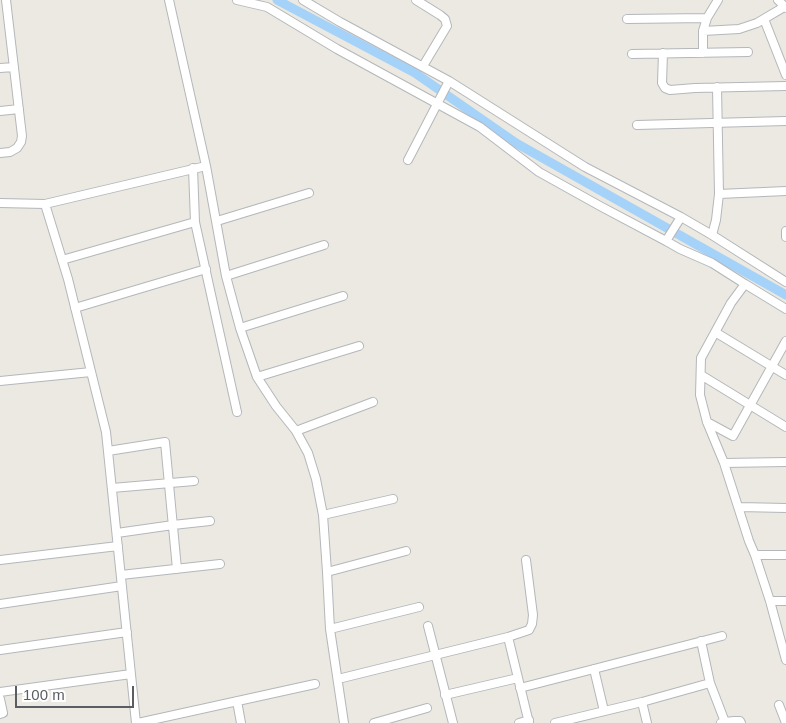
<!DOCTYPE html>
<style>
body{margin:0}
#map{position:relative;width:786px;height:723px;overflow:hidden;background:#ebe9e1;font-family:Helvetica,sans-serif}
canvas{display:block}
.scale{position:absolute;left:15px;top:686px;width:119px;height:22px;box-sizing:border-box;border:2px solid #5a5d61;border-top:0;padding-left:6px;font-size:15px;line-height:18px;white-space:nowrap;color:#5a5d61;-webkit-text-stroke:4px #fff;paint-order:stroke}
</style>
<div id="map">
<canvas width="786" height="723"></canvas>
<div class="scale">100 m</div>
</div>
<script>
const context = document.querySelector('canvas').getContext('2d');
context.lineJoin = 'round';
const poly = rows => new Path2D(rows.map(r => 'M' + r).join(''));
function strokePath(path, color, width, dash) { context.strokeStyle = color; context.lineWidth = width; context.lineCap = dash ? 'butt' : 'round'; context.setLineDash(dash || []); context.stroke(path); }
strokePath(poly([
 [277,0,415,73,516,143,786,295]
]), '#a5d2f8', 9);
const minor = poly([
 [169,0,206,166,226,276,240,328,257,377,276,406,296,431,308,453,316,479,323,515,327,572,330,629,344,723],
 [237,0,267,7,337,49,480,127,539,172,600,206,666,241],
 [303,0,340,22,449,81,585,167,681,217,712,235,786,282],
 [416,0,440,15,445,19,447,26,423,66],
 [778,0,786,8],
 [627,19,707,18],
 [764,19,786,75],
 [703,31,739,29,757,23,784,7],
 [663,53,662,83,665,88,670,90,695,88,786,86],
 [703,53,703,31,707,18,718,0],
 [632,54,748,52],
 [0,68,14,67],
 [0,111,19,109],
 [637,125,786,121],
 [0,153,10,152,17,148,21,142,22,136,6,0],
 [408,160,449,81],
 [193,168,195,222,237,412],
 [719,194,786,191],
 [0,203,45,204,68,279,106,432,136,723],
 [45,204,206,166],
 [681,217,666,241,680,249,712,263,745,284,731,303,701,358,700,395,707,422,724,463,749,541,755,555,770,601,786,660],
 [217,221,309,193],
 [786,231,786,237],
 [712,235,716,220,719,194,717,87],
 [62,260,195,222],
 [226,276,324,245],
 [745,284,786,309],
 [75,308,206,269],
 [240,328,343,296],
 [715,332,786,375],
 [701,375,786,427],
 [257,377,359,346],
 [0,381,91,372],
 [707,422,733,436,786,341],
 [296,431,373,402],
 [108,451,165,442,177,569],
 [724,463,786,462],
 [112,488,194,481],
 [739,507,786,508],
 [323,515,393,499],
 [117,533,173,525,210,521],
 [755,555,786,555],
 [0,560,118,546],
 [327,572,406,551],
 [121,575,220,564],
 [770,601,786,601],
 [0,604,122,586],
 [428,626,453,723],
 [330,629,419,607],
 [508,637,529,723],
 [701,641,710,683,725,722,721,723],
 [0,650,127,632],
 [594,669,604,711],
 [338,679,508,637,529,630,532,624,533,615,526,560],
 [520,688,722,636],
 [0,692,131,674],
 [445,695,518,678],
 [0,699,3,713,0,714],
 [237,701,241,723],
 [642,702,647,723],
 [779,705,786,723],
 [725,722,734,721,740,721,741,723],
 [138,723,315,684],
 [374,723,427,708],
 [519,723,529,720],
 [555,723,642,702,710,683]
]);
strokePath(minor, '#b4b7bb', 10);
strokePath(minor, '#fff', 8);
</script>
